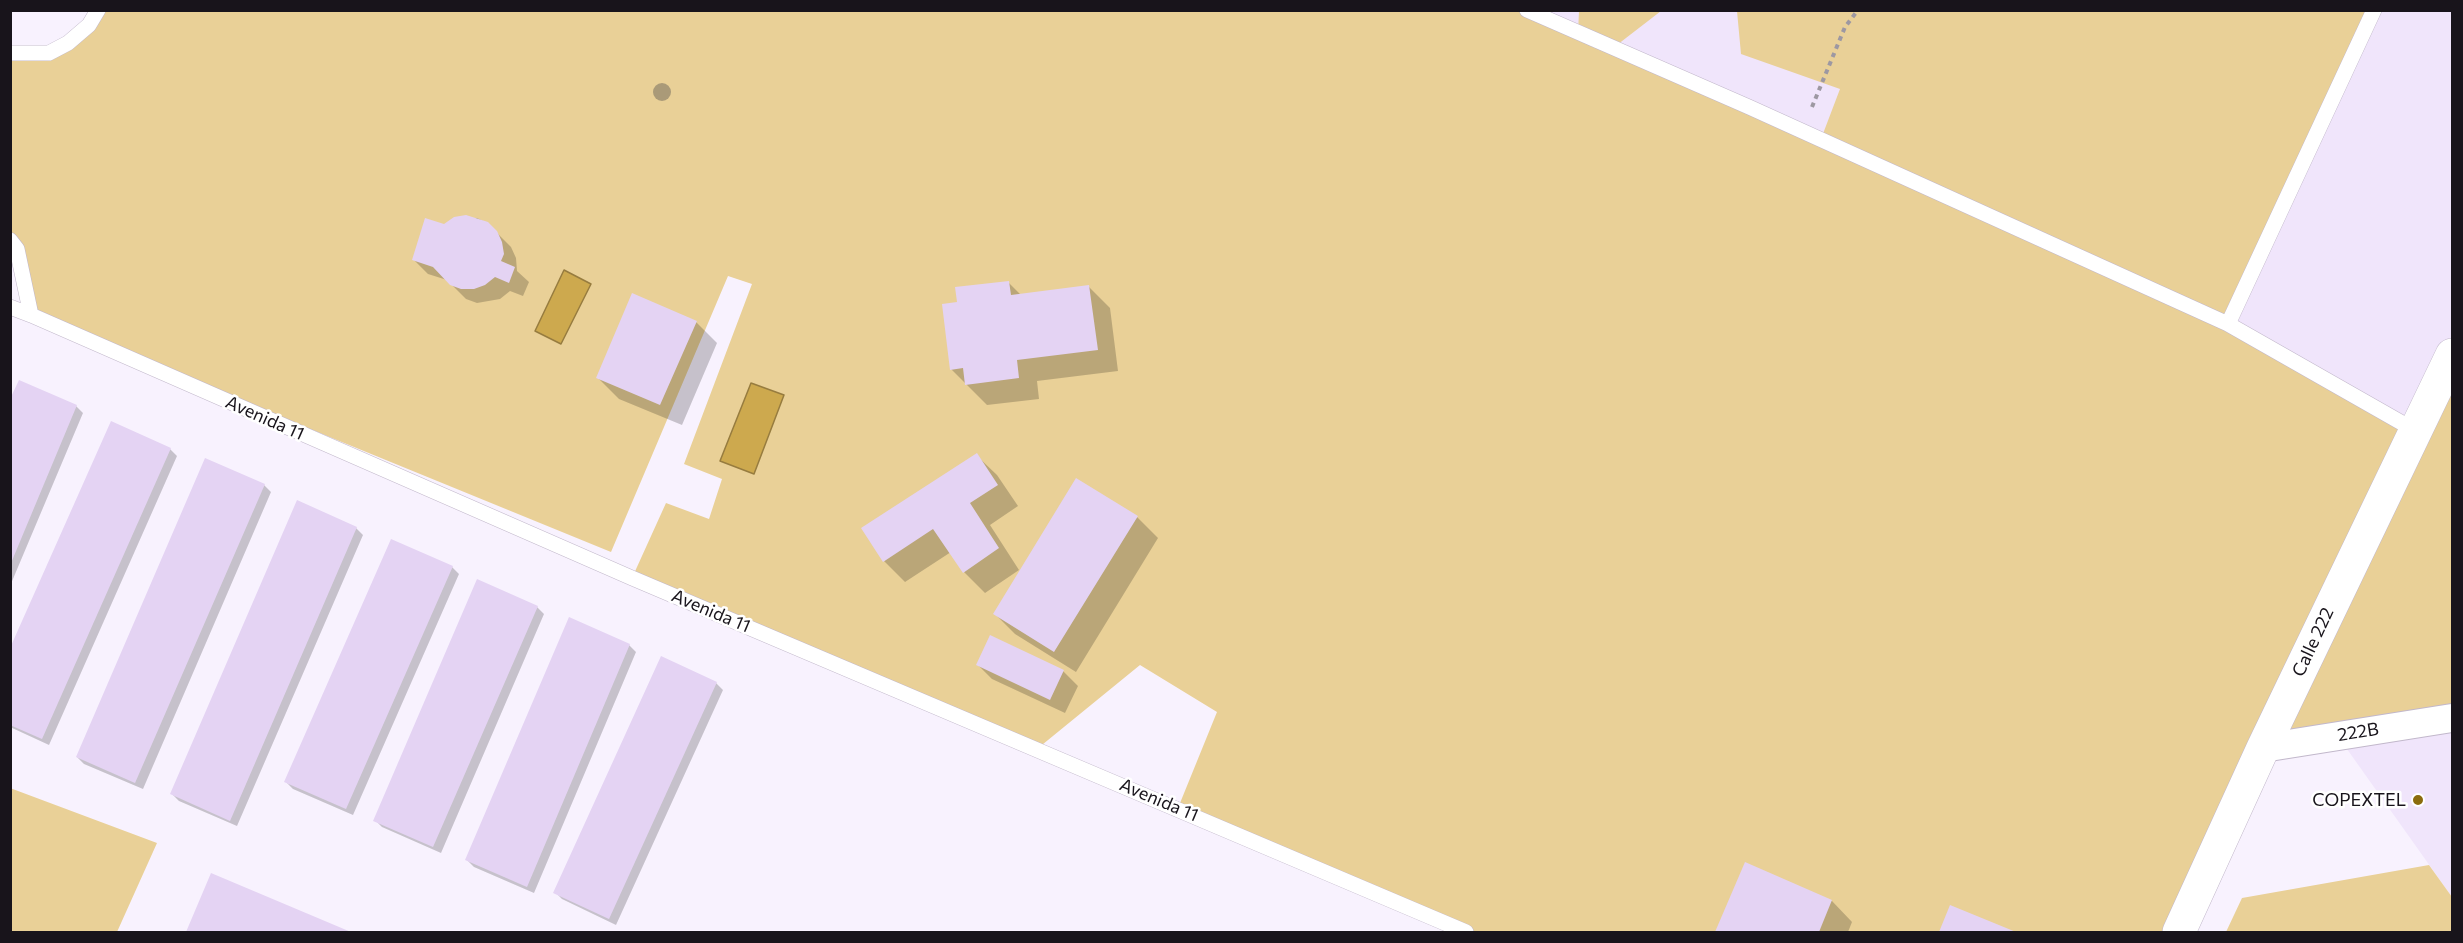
<!DOCTYPE html>
<style>
body{margin:0}
#map{position:relative;width:2463px;height:943px;overflow:hidden;background:#f8f2fe;font-family:Commissioner,sans-serif}
canvas{display:block}
.frame{position:absolute;inset:0;border:12px solid #18141b;pointer-events:none}
</style>
<div id="map">
<canvas width="2463" height="943"></canvas>
<div class="frame"></div>
</div>
<script>
const context = document.querySelector('canvas').getContext('2d');
context.lineJoin = 'round';
function fill(path, color) { context.fillStyle = color; context.fill(path, 'evenodd'); }
const poly = rows => new Path2D(rows.map(r => 'M' + r).join(''));
function strokePath(path, color, width, dash) { context.strokeStyle = color; context.lineWidth = width; context.lineCap = dash ? 'butt' : 'round'; context.setLineDash(dash || []); context.stroke(path); }
function label(font, color, halo, rows, align = 'center') {
  context.font = font + ' Commissioner,sans-serif'; context.lineWidth = 5; context.setLineDash([]); context.textBaseline = 'middle'; context.strokeStyle = halo; context.fillStyle = color; for (const [text, x, y, turn = 0] of rows) {
    context.save(); context.translate(x, y); context.rotate((+turn || 0) * Math.PI / 180); context.textAlign = isNaN(turn) ? turn : align; if (halo) context.strokeText(text, 0, 0); context.fillText(text, 0, 0); context.restore();
  }
}
fill(poly([
 [1269,11,2452,11,2452,355,2416,431],
 [2452,718,2452,897,2337,735]
]), '#f0e5fb');
fill(poly([
 [1527,10,1821,139,1840,89,1741,54,1737,11,2372,11,2228,324,2416,431,2452,355,2452,718,2263,748,2179,932,1461,932,1178,808,1217,712,1140,665,1037,749,632,578,666,503,709,519,722,479,684,464,752,284,728,276,611,552,31,315,11,240,11,53,49,53,98,11],
 [1579,11,1661,11,1613,48,1578,33],
 [10,788,157,843,117,932,11,932],
 [2429,865,2452,897,2452,932,2226,932,2242,898]
]), '#e9d097');
const water = poly([
 [564,270,591,284,561,344,535,331,564,270],
 [751,383,784,395,754,474,720,461,751,383]
]);
fill(water, '#cda94e');
strokePath(water, '#977c3f', 1.5);
fill(poly([
 [477,218,487,223,511,247,516,258,517,271,529,282,523,296,510,291,500,299,477,303,466,299,447,280,428,274,414,260,444,225,454,219],
 [1008,282,1022,296,1089,287,1110,308,1118,371,1037,381,1039,399,987,405,951,369,959,303],
 [696,322,717,343,682,425,619,399,598,378],
 [10,403,76,406,83,413,10,586],
 [170,449,177,456,49,745,10,727,10,652],
 [976,455,997,475,1018,506,990,525,1019,570,985,593,964,572,951,552,905,582,884,561],
 [264,485,271,492,143,789,84,764,77,757],
 [1137,517,1158,538,1076,672,1015,634,995,614],
 [356,528,363,535,237,826,179,801,172,794],
 [452,567,459,574,353,815,293,789,286,782],
 [537,607,544,614,441,853,382,827,375,820],
 [629,645,636,652,534,893,474,867,467,860],
 [662,658,716,683,723,690,616,925,562,899,555,892],
 [978,665,1063,671,1078,686,1065,713,992,679],
 [1746,864,1832,901,1852,922,1848,932,1716,932],
 [212,875,348,932,188,932],
 [1951,907,2013,932,1941,932]
]), '#0003');
fill(poly([
 [466,215,488,222,497,231,502,242,504,254,501,261,515,267,509,283,495,277,485,285,474,289,461,289,450,285,433,267,412,260,425,218,444,224,454,217],
 [1009,281,1011,295,1089,285,1098,350,1017,360,1019,378,965,385,963,368,950,370,942,304,957,302,955,287],
 [632,293,697,321,660,405,596,378],
 [19,380,77,405,11,563,10,399],
 [111,421,171,448,42,739,10,725,10,648],
 [977,453,998,485,970,503,999,548,963,573,933,529,883,562,861,528],
 [205,458,265,484,135,783,76,757],
 [1076,478,1138,516,1054,652,993,614],
 [297,500,357,527,230,821,170,794],
 [391,539,453,566,346,809,284,782],
 [477,579,538,606,433,847,373,821],
 [569,617,630,644,527,887,465,860],
 [990,635,1064,670,1050,700,976,665],
 [661,656,717,682,609,919,553,893],
 [1745,862,1832,900,1819,932,1715,932],
 [211,873,351,932,186,932],
 [1950,905,2016,932,1939,932]
]), '#e4d3f3');
const service = poly([
 [1527,10,1749,107,2228,324,2416,431],
 [10,53,49,53,68,43,89,25,98,10],
 [10,240,17,249,31,315,632,578,1466,932],
 [10,307,31,315],
 [2228,324,2374,10]
]);
const minor = poly([
 [2263,748,2452,718]
]);
const secondary = poly([
 [2179,932,2263,748,2452,355]
]);
strokePath(service, '#c2b8cb', 16);
strokePath(minor, '#c2b8cb', 30);
strokePath(secondary, '#c2b8cb', 34);
strokePath(poly([
 [1812,107,1845,27,1858,10]
]), '#9d98a2', 4, [4.5, 4.5]);
strokePath(service, '#fff', 15);
strokePath(minor, '#fff', 28);
strokePath(secondary, '#fff', 33);
context.fillStyle = '#aa9a78';
for (const [x, y] of [
 [662,92]
]) { context.beginPath(); context.arc(x, y, 9, 0, 2 * Math.PI); context.fill(); }
for (const [x, y, r, color] of [
 [2418,800,6,"#8b6c0d"]
]) { const dot = new Path2D(); dot.arc(x, y, r, 0, 2 * Math.PI); context.fillStyle = color; context.fill(dot); strokePath(dot, '#fff', 2); }
label('18px', '#18141b', '#fff', [
 ["Avenida 11",265,418,24],
 ["Avenida 11",711,611,23],
 ["Calle 222",2313,642,-65],
 ["222B",2358,732,-9],
 ["Avenida 11",1159,800,23]
]);
label('18px', '#18141b', '#fff', [
 ["COPEXTEL",2406,800]
], 'right');
</script>
